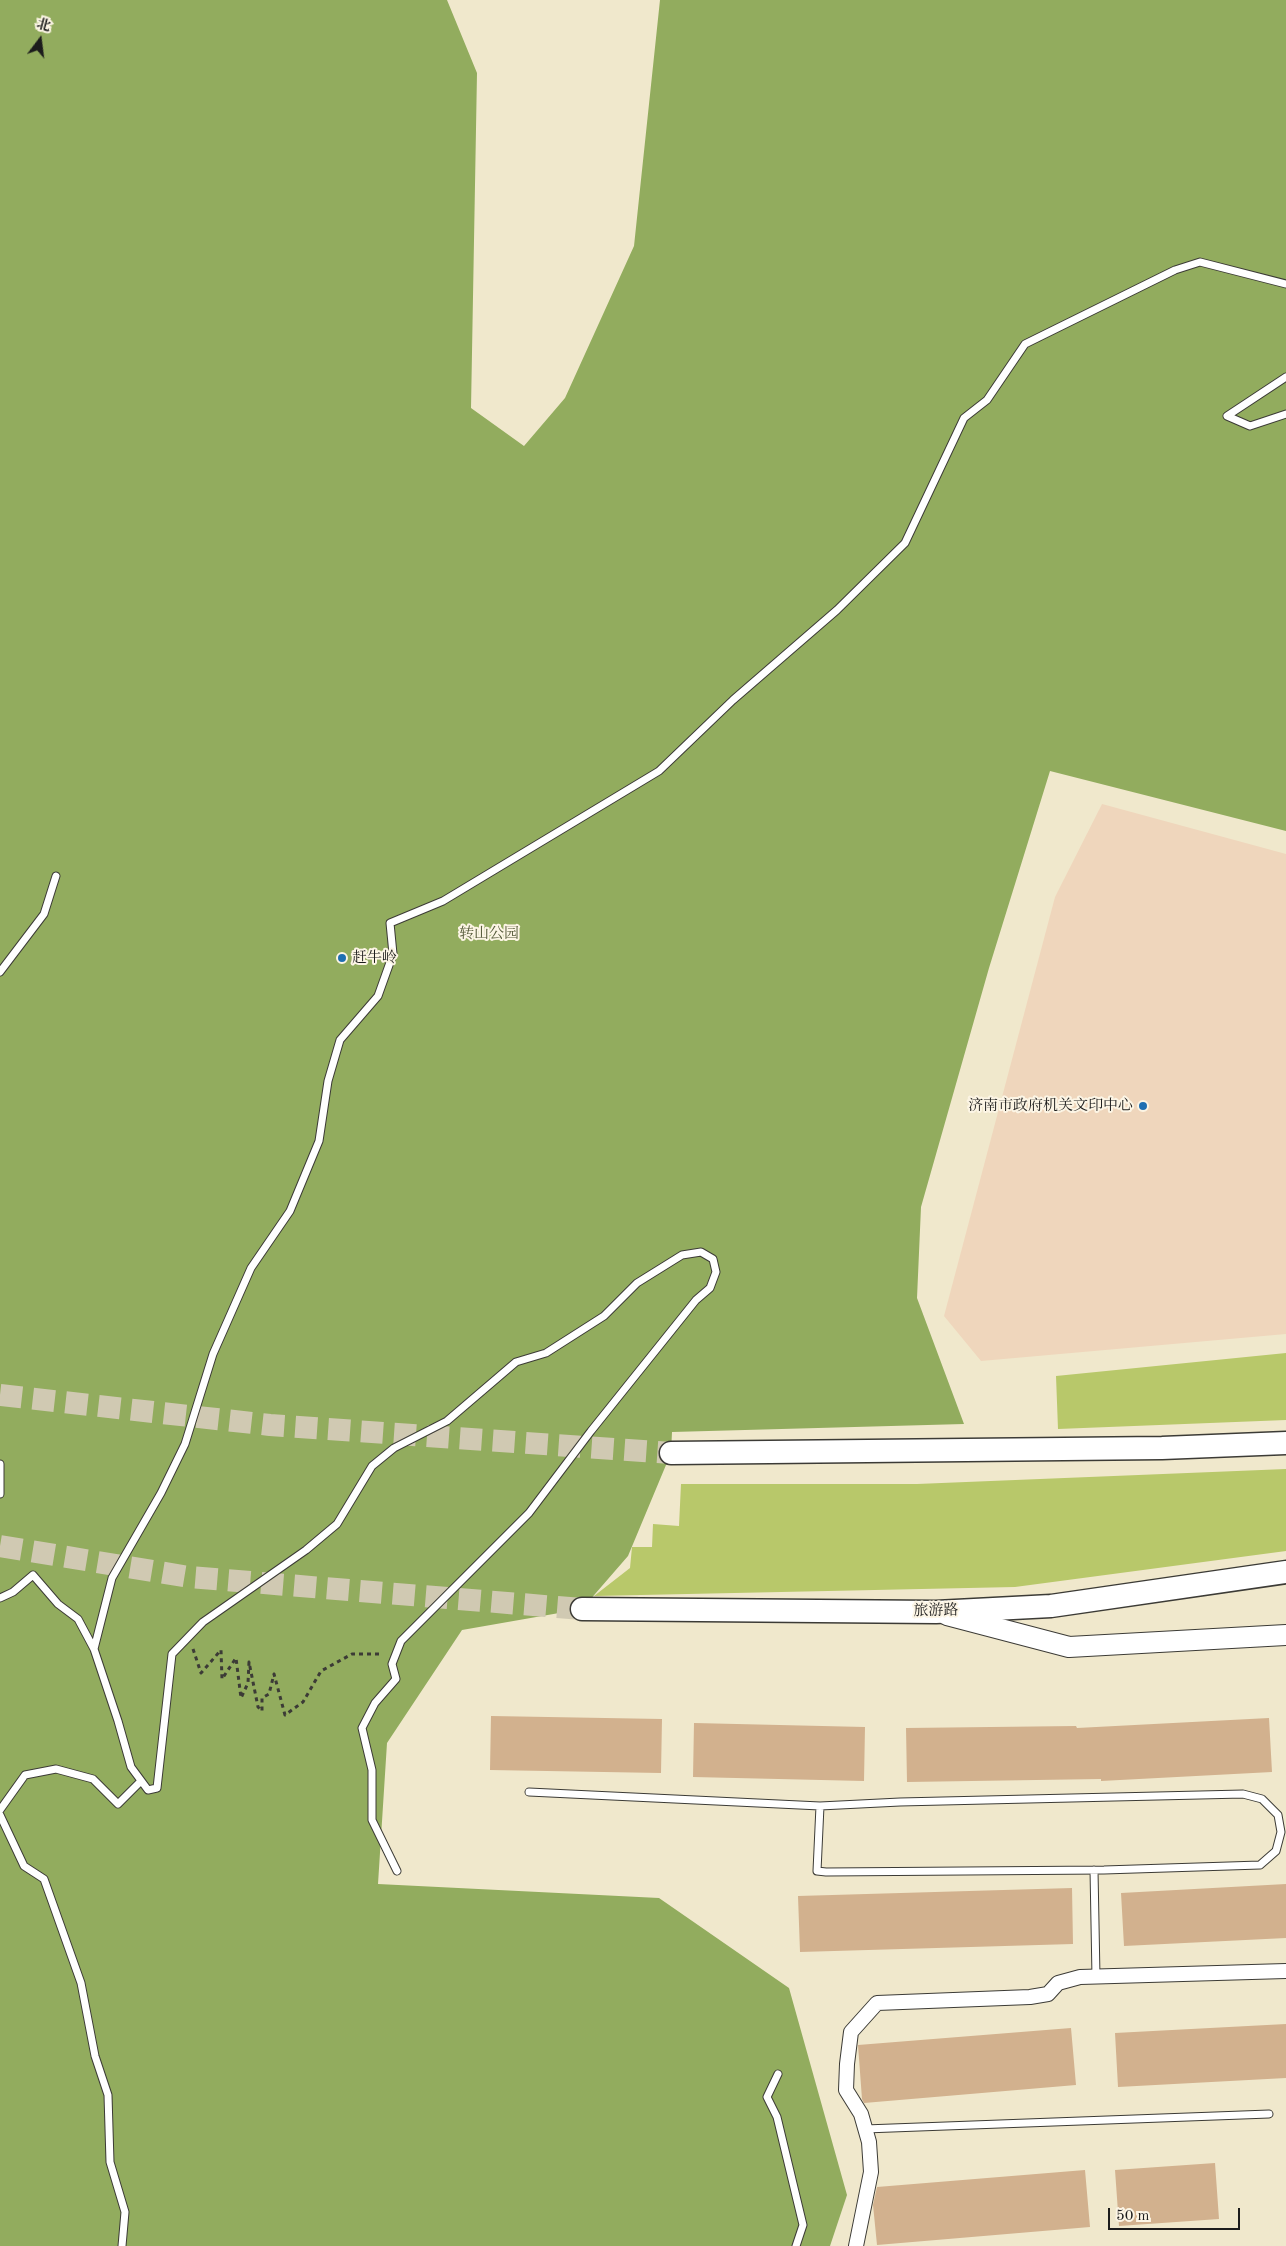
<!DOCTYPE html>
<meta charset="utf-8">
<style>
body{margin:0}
#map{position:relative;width:1286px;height:2246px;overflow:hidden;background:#f0e8cc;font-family:"Old Standard TT","Noto Serif SC",serif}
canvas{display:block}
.north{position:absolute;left:15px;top:15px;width:50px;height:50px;-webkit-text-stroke:4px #fcf5e5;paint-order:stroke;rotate:15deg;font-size:14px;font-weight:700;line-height:20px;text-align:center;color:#1c1c1c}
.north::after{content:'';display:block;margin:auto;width:18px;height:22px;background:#1c1c1c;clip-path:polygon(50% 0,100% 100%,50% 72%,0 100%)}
.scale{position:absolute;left:1108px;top:2208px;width:132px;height:22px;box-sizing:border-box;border:2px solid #1c1c1c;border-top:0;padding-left:6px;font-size:15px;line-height:18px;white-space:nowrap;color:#1c1c1c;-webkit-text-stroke:4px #fcf5e5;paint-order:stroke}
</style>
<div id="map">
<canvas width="1286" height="2246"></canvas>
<div class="north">北</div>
<div class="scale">50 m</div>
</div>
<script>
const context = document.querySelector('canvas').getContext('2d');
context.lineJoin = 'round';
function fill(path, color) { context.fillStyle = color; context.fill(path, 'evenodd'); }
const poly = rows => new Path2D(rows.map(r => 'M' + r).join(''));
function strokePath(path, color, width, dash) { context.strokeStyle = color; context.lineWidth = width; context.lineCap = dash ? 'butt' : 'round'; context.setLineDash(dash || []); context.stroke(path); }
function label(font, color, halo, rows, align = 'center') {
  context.font = font + ' "Old Standard TT","Noto Serif SC",serif'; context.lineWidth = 4; context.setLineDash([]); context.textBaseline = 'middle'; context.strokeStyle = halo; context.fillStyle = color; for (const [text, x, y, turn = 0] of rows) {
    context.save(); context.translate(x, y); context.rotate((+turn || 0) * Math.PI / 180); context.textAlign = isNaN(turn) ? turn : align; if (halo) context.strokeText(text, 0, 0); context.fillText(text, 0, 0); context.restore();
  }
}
fill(poly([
 [1102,804,1286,854,1286,1334,981,1361,944,1316,1055,897]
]), '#efd6bc');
fill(poly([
 [1286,1353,1286,1420,1058,1429,1056,1376],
 [1286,1469,1286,1551,1015,1587,594,1596,630,1568,632,1547,652,1547,653,1524,679,1526,681,1484,917,1484]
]), '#b8c86a');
fill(poly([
 [0,0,447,0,477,73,471,408,524,446,565,398,634,246,660,0,1286,0,1286,831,1050,771,989,968,921,1207,917,1298,964,1424,672,1432,671,1453,628,1556,582,1609,462,1630,387,1743,378,1884,659,1898,789,1988,847,2195,830,2246,0,2246]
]), '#92ac5e');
fill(poly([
 [491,1716,662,1719,661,1773,490,1770],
 [1269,1718,1272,1772,1101,1781,1101,1779,907,1782,906,1728,1076,1726,1077,1728],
 [694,1723,865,1727,864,1781,693,1777],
 [1286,1884,1286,1938,1124,1946,1121,1893],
 [1072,1888,1073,1944,800,1952,798,1896],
 [1286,2024,1286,2078,1118,2087,1115,2033],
 [1071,2028,1076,2085,864,2103,862,2099,858,2045],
 [1215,2163,1219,2219,1119,2226,1115,2170],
 [1085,2170,1090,2227,877,2245,873,2205,877,2187]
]), '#d2b18e');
strokePath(poly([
 [0,1395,270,1425,671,1453],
 [0,1546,189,1577,582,1609]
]), '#d0c9b2', 22, [22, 11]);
const lane = poly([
 [1286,377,1227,416,1250,426,1286,414],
 [0,972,44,914,56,876],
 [0,1464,0,1494],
 [0,1598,13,1592,33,1575,58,1604,78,1619,94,1649,118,1721,131,1767,148,1790,157,1788,172,1654,203,1622,306,1550,337,1524,372,1466,394,1448,447,1421,516,1362,546,1353,604,1316,637,1283,682,1255,701,1252,713,1259,716,1272,710,1288,696,1300,591,1431,529,1513,401,1641,392,1664,396,1679,375,1703,362,1728,372,1770,372,1820,397,1871],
 [94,1649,112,1578,161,1493,185,1444,213,1354,251,1268,290,1211,319,1141,328,1081,340,1040,378,996,393,954,390,923,443,901,659,771,733,700,837,610,905,543,964,418,987,400,1025,344,1175,270,1200,262,1286,284],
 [529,1792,820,1806,900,1802,1243,1794,1262,1799,1278,1815,1281,1832,1276,1851,1260,1865,1104,1870,826,1872,817,1871,820,1806],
 [0,1810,25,1775,56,1769,93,1779,118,1804,141,1781],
 [0,1815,24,1866,44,1879,81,1983,95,2056,108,2095,110,2162,125,2212,122,2246],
 [1094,1870,1096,1977],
 [778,2074,767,2097,777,2117,803,2225,796,2246],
 [865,2129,1269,2114]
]);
const street = poly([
 [856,2246,871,2172,869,2142,861,2114,846,2090,847,2064,851,2032,877,2003,1030,1997,1048,1994,1058,1983,1080,1977,1286,1971]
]);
const secondary = poly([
 [947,1615,1069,1647,1286,1635]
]);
const primary = poly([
 [671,1453,1162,1448,1286,1443],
 [582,1609,936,1612,1051,1606,1286,1572]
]);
strokePath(lane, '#3c3b36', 9);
strokePath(street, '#3c3b36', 16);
strokePath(secondary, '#3c3b36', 22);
strokePath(primary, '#3c3b36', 25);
strokePath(poly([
 [193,1649,201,1673,221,1650,222,1679,236,1658,241,1698,248,1683,249,1662,258,1707,262,1711,262,1698,269,1694,274,1674,285,1715,303,1702,321,1671,352,1654,383,1654]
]), '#3c3b36', 3, [4, 4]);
strokePath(lane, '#fff', 7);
strokePath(street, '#fff', 14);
strokePath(secondary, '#fff', 20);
strokePath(primary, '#fff', 22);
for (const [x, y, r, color] of [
 [342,958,5,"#1f6fb2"],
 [1143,1106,5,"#1f6fb2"]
]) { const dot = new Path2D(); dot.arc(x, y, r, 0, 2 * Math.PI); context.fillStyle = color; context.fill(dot); strokePath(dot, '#fcf5e5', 2); }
label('15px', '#535837', '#fcf5e5', [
 ["转山公园",489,934]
]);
label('15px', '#1c1c1c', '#fcf5e5', [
 ["赶牛岭",352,958],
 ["济南市政府机关文印中心",1133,1106,"right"]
], 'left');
label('15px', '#1c1c1c', '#fcf5e5', [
 ["旅游路",936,1611,-1]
]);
</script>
